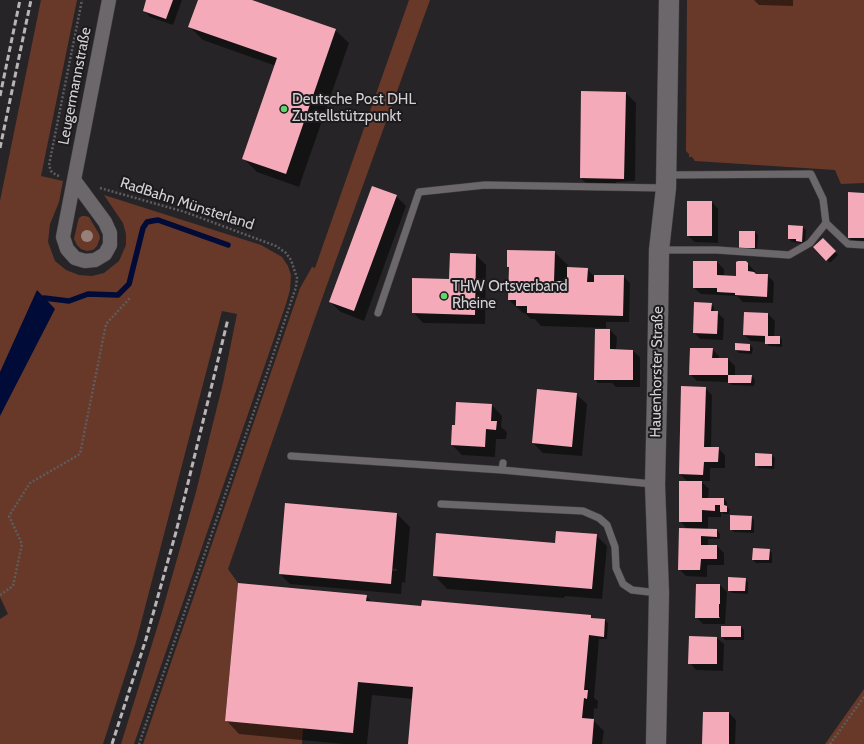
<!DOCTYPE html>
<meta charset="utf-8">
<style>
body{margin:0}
canvas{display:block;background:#262426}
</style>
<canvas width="864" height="744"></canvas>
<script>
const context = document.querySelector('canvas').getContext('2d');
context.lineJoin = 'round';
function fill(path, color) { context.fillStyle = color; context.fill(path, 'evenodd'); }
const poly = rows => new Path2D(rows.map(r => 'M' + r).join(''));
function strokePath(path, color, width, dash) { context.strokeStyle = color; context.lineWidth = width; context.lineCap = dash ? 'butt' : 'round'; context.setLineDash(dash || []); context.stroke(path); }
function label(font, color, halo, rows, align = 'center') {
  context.font = font + ' Cabin,sans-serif'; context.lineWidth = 4; context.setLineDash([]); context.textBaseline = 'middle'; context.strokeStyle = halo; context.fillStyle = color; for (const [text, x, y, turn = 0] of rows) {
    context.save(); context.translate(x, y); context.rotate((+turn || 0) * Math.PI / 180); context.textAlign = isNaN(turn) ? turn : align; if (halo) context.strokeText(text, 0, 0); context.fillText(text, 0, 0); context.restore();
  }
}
fill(poly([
 [41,0,77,0,41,176,63,181,59,202,50,224,48,242,55,261,66,270,79,275,92,276,104,273,119,261,126,245,126,234,123,223,104,195,261,245,282,257,288,266,291,275,290,290,286,304,134,744,121,744,162,612,196,492,223,383,237,314,222,311,136,642,103,744,0,744,0,619,8,614,0,597,0,201],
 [409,0,430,0,315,318,228,569,238,583,225,720,303,728,302,744,143,744,300,288,312,267,315,268],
 [687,0,864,0,864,183,841,184,835,170,695,161,692,157,689,157,689,154,686,151],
 [82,216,85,216,89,217,99,234,100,238,97,246,93,250,87,251,81,249,77,245,74,239,78,221,79,218],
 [864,689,864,744,825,744]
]), '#683929');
fill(poly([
 [37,290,55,309,0,416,0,372]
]), '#000b37');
fill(poly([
 [147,0,182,0,173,25,150,17,144,10],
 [199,0,249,0,335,30,349,43,299,187,257,172,244,159,276,66,203,40,190,27],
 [754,0,793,0,793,6,759,5],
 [626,93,636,103,635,181,616,182,616,189,591,188,581,178],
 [864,194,864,248,859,248,849,237],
 [396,196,406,206,364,321,341,312,330,302],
 [712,202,718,209,718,243,695,242,688,236],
 [803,227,806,230,805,244,792,242,789,239],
 [755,232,758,235,757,251,743,250,740,247],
 [823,239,838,255,830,263,814,247],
 [554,252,568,265,567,268,587,269,594,276,623,276,630,283,629,322,606,322,606,328,541,326,535,319,531,319,525,313,523,313,509,300,510,269,508,267],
 [476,255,486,265,485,324,423,323,413,312,450,280],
 [717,262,724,269,724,276,737,277,746,262,755,271,756,275,767,275,774,282,773,303,743,302,737,296,701,294,694,288],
 [711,304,714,307,714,312,717,312,724,319,723,340,700,339,694,332],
 [745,313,768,314,775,321,774,337,779,337,782,340,782,347,769,346,766,342,751,341,744,335],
 [610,330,617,337,616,350,633,351,640,357,640,387,616,387,612,383,598,383,595,379],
 [750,345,753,348,752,354,739,353,736,350],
 [712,349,719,356,719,359,728,359,735,366,735,376,752,376,755,380,754,386,732,385,728,382,697,381,690,374],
 [705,388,712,395,711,448,718,448,725,455,725,468,710,468,710,481,701,481,709,489,708,499,724,499,727,502,727,507,730,510,729,514,724,514,721,512,721,517,708,517,708,530,717,530,720,534,720,539,708,539,708,546,717,546,724,553,724,565,707,565,707,577,686,576,679,569,688,530,680,521,688,482,680,474],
 [576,394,587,404,582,456,543,453,533,443],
 [492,405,502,416,501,427,507,432,506,439,496,439,495,457,462,455,452,445,453,426],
 [771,455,775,458,774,469,759,468,756,465],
 [286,504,397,514,410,527,405,583,402,582,401,594,290,584,280,574],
 [294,560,397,569,397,571,294,562],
 [751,517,754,520,754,533,734,532,731,529],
 [596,535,607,546,602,599,565,596,564,598,447,589,434,575,556,544],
 [769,550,772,553,772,563,756,563,753,560],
 [745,579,748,582,748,594,732,593,729,590],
 [697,585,720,585,727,592,725,624,703,624,696,617],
 [366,596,373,603,421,607,590,616,593,619,605,620,608,623,607,639,599,639,594,698,598,701,597,709,594,708,593,720,604,731,602,744,409,744,413,699,372,695,367,744,343,744,239,734,226,720],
 [741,627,744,630,744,640,725,640,722,637],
 [717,638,724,644,723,671,696,670,690,663],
 [704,713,729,713,736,720,735,744,703,744]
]), '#0007');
strokePath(poly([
 [41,303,44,298,69,301,88,294,118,295,129,284,143,228,147,222,152,221,158,220,228,245]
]), '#000b37', 5.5);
fill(poly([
 [146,0,173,0,166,19,143,11],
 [198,0,252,0,336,29,286,174,242,159,277,58,188,27],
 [581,91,626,92,624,179,580,178],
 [372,186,397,195,354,311,329,302],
 [848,192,864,193,864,238,848,238],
 [687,201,712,201,712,236,687,236],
 [788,225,803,226,802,242,796,241,796,239,788,239],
 [739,231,755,231,755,248,739,248],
 [823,238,836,251,826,261,813,247],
 [507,250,555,251,554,281,567,281,567,267,588,268,587,282,594,282,594,275,624,275,623,316,527,313,527,306,516,306,516,300,508,300,509,267,507,267],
 [450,253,476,254,475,315,412,313,412,278,449,279],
 [693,261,717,261,717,275,736,276,736,262,738,261,746,261,748,263,748,271,754,272,756,274,768,274,767,297,735,295,735,293,717,292,717,288,693,288],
 [694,302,712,303,711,311,718,311,717,334,693,333],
 [744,312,768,313,768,336,780,336,780,344,765,344,765,336,743,335],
 [595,329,610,329,610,349,633,350,633,380,594,380],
 [735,343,750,344,750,351,735,350],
 [690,348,713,348,712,358,728,358,728,375,752,375,751,383,728,383,728,375,689,375],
 [681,386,706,387,704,447,719,447,718,462,704,462,703,475,679,474],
 [537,389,577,393,572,447,532,443],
 [456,402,492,404,491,421,497,421,496,430,486,429,485,447,451,445,452,425,455,425],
 [755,453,772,454,772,466,755,466],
 [679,481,702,481,702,498,724,498,724,505,727,506,727,512,720,512,720,505,715,505,715,511,702,510,702,522,679,522],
 [285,503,397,513,391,584,279,574],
 [730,515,752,516,751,530,730,530],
 [679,528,717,529,717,537,701,536,701,545,717,545,717,559,701,559,700,570,678,570],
 [556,531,597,534,592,589,433,576,436,533,555,543],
 [753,548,770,549,769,560,752,560],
 [728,577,746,578,745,591,728,591],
 [238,583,367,595,366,601,421,606,422,600,591,615,591,618,605,619,604,637,589,635,584,690,588,690,587,699,584,698,582,718,594,719,592,744,408,744,413,687,358,682,353,733,225,721],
 [696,584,720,584,720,604,719,604,719,617,720,618,695,618],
 [721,626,741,626,741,637,721,637],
 [689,636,717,637,717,664,688,664],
 [703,712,729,712,729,744,702,744]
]), '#f5aaba');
const lane = poly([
 [668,175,811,174,823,199,826,223,848,244,864,245],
 [659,250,717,250,789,255,810,243,826,223],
 [378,313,419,192,485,185,664,188],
 [291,456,502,470],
 [503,463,502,470,653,484],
 [441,504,583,511,599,518,607,525,615,547,616,568,623,584,632,590,658,593]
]);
const street = poly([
 [74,180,105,222,110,233,110,245,105,254,95,260,85,261,75,258,67,249,63,237,74,180,109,0]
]);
const secondary = poly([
 [656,744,659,593,655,485,657,395,659,250,666,188,669,0]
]);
strokePath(lane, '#424042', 8);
strokePath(street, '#424042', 15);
strokePath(secondary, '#424042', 21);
strokePath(poly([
 [59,176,56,175,51,171,49,165,82,0],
 [100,188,185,212,276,246,286,253,291,260,297,278,296,287,262,388,139,744],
 [0,595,13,586,22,544,9,516,30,483,80,454,106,324,130,298],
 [830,744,864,697]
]), '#5e5c5e', 2.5, [2, 2]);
strokePath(lane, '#6b676a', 7);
strokePath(street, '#6b676a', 14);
strokePath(secondary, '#6b676a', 20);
strokePath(poly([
 [0,96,20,0],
 [0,148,31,0],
 [112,744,146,639,176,532,228,319]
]), '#b7b5b7', 3, [6, 3]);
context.fillStyle = '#97807a';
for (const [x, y] of [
 [87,236]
]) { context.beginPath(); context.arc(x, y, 6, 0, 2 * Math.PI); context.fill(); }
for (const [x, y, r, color] of [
 [284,109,4,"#61d56a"],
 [444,296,4,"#61d56a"]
]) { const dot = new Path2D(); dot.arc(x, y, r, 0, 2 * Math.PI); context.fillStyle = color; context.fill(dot); strokePath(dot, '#1d1a1d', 1.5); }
label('15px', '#d3d1d3', '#1d1a1d', [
 ["Leugermannstraße",75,86,-79],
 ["RadBahn Münsterland",187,204,18],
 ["Hauenhorster Straße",657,372,-89]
]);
label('15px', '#d3d1d3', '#1d1a1d', [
 ["Deutsche Post DHL",292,100],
 ["Zustellstützpunkt",292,117],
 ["THW Ortsverband",452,287],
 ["Rheine",452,304]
], 'left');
</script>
